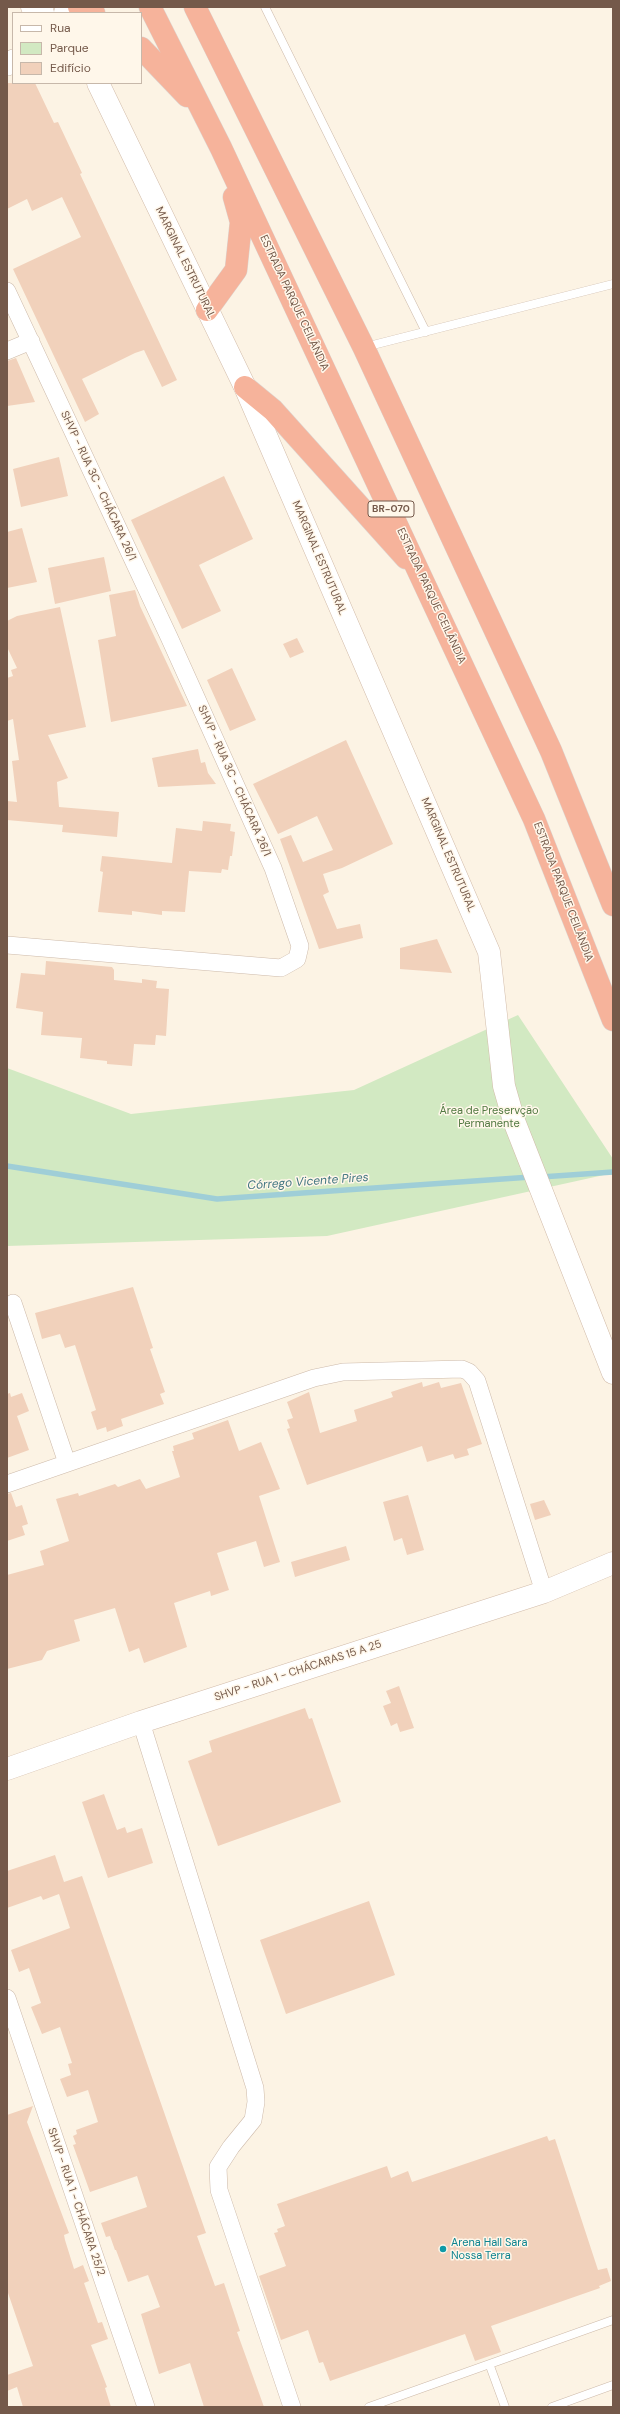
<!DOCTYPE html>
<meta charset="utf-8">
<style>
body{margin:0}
#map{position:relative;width:620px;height:2414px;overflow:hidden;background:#fcf3e4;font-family:"DM Sans",sans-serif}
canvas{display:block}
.frame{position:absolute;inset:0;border:8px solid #74594a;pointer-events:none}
.legend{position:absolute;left:12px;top:12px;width:130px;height:72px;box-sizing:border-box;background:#fff7ea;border:1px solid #c7b8aa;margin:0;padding:5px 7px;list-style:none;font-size:12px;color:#74594a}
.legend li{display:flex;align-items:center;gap:8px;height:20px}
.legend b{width:20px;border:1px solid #c7b8aa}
</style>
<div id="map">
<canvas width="620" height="2414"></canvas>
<div class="frame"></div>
<ul class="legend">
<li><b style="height:5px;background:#fff"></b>Rua</li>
<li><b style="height:11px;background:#d2e9c2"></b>Parque</li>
<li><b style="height:11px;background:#f1d1bb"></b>Edifício</li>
</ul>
</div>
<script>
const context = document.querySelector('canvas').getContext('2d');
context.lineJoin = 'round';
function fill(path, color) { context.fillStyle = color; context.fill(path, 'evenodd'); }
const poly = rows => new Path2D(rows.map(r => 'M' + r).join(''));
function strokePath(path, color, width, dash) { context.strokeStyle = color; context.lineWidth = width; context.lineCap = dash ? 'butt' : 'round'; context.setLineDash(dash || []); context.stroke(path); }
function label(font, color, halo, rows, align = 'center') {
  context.font = font + ' "DM Sans",sans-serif'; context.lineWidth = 3; context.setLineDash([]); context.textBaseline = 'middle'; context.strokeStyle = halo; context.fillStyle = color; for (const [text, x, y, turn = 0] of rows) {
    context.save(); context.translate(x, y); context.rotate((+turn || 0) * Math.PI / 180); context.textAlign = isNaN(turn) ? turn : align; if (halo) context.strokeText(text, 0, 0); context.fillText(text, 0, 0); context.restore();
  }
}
fill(poly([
 [518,1015,613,1159,613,1173,327,1236,7,1246,7,1068,131,1114,354,1090]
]), '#d2e9c2');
strokePath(poly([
 [7,1166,217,1199,531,1177],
 [541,1177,613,1172]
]), '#9fced7', 5.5);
fill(poly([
 [7,83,35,83,54,123,58,122,82,173,80,174,177,380,162,387,144,350,135,353,82,379,99,414,85,422,13,269,81,237,62,197,32,211,27,199,7,209],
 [16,358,35,402,7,406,7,361],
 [59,457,68,496,21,507,13,469],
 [224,476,253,539,199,565,221,611,182,629,131,520],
 [22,528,37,582,7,588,7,532],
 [104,557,111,591,55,604,48,568],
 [135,590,140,606,187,706,111,722,98,640,116,636,109,595],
 [60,607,86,727,48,735,68,778,57,782,59,807,119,812,117,837,62,832,63,825,7,820,7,801,17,802,12,761,19,760,13,719,7,721,7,678,13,676,11,670,17,668,7,647,7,621,17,616],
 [297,638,304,652,290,658,283,644],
 [232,668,256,720,230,731,207,680],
 [346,740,393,844,342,868,323,874,329,892,323,895,337,929,360,924,363,938,319,949,280,839,291,835,303,862,333,850,317,816,278,834,253,784],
 [198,749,201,763,205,762,208,773,216,784,158,787,152,758],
 [203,821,231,824,230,831,235,832,232,856,230,856,228,870,222,869,221,873,189,871,185,912,162,911,162,915,132,911,132,915,98,912,103,872,100,871,102,856,172,863,176,828,202,831],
 [437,939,452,973,400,969,400,948],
 [46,961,112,967,114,970,114,980,142,983,142,979,157,981,156,988,169,989,166,1036,156,1035,155,1045,134,1044,132,1066,107,1064,107,1061,80,1058,82,1038,41,1035,43,1012,16,1008,21,973,45,975],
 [133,1287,153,1348,150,1349,165,1392,160,1394,164,1404,121,1419,123,1426,107,1432,106,1427,97,1430,91,1412,96,1410,75,1345,65,1348,60,1334,42,1339,35,1313],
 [422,1382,423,1387,439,1382,441,1388,461,1383,482,1444,467,1449,469,1455,455,1459,453,1454,427,1462,422,1446,307,1485,287,1429,290,1428,287,1420,293,1418,287,1402,309,1392,320,1433,357,1421,354,1410,393,1397,391,1392],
 [10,1393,11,1397,22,1393,29,1411,17,1416,29,1450,7,1458,7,1394],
 [228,1420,239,1451,261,1442,280,1489,259,1496,280,1562,264,1567,256,1541,217,1553,229,1590,211,1596,210,1591,174,1603,187,1647,144,1663,139,1648,129,1652,115,1608,74,1620,80,1641,47,1651,42,1660,7,1669,7,1575,44,1565,40,1551,69,1541,56,1499,78,1493,79,1496,115,1484,118,1487,140,1479,146,1489,180,1477,172,1451,174,1451,173,1446,194,1439,192,1433],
 [11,1493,16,1507,22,1505,28,1524,22,1526,25,1535,7,1541,7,1494],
 [408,1495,424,1550,407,1555,402,1538,394,1541,383,1502],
 [544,1500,551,1515,535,1520,530,1504],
 [346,1546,350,1560,295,1577,291,1562],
 [399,1686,414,1728,400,1732,397,1723,391,1726,383,1706,391,1703,386,1691],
 [305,1708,309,1719,312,1718,341,1802,218,1846,188,1761,212,1752,209,1741],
 [104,1794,117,1830,125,1827,127,1833,142,1828,153,1863,108,1878,82,1802],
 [55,1855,64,1882,82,1876,206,2233,197,2236,215,2286,224,2283,240,2331,237,2332,264,2407,204,2407,190,2363,159,2374,141,2314,160,2307,148,2275,128,2282,116,2250,115,2250,110,2236,106,2237,101,2223,147,2207,137,2176,90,2192,73,2145,76,2144,73,2136,77,2134,76,2130,98,2122,88,2090,67,2097,60,2079,71,2075,68,2064,72,2063,60,2027,42,2034,31,2007,41,2003,29,1968,19,1972,11,1950,70,1928,59,1894,43,1900,41,1896,7,1908,7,1871],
 [369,1901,395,1975,286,2014,260,1940],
 [33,2106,27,2122,69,2233,64,2235,65,2240,74,2269,83,2265,89,2281,84,2283,98,2323,102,2322,108,2339,91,2345,107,2387,105,2388,111,2407,23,2407,17,2387,7,2391,7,2375,33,2366,7,2290,7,2115],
 [547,2136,549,2141,555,2139,598,2270,607,2268,611,2281,599,2286,600,2288,491,2326,501,2352,475,2361,465,2334,330,2381,323,2362,319,2363,308,2330,281,2340,259,2276,286,2266,274,2233,278,2232,277,2229,285,2226,277,2204,387,2166,391,2178,408,2171,412,2182]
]), '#f1d1bb');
const lane = poly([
 [265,7,426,332],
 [365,347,613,284],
 [490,2366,505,2407],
 [369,2407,613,2320],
 [552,2407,613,2385]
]);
const street = poly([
 [8,67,13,58],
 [7,291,169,637,273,868,300,946,297,959,281,968,7,945],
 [7,351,31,341],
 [13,1303,67,1463],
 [7,1484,314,1378,343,1372,462,1369,469,1372,477,1381,544,1592],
 [141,1722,255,2088,256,2102,253,2120,231,2147,218,2167,219,2190,292,2407],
 [7,1998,146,2407]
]);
const secondary = poly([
 [32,7,43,13],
 [65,13,71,7],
 [98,83,245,387,489,952,504,1086,514,1121,613,1373],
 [7,1769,141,1722,544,1592,613,1563]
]);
const highway = poly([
 [79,7,94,13],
 [150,7,221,148,534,819,613,1020],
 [195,7,364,348,551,751,613,905],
 [141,48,187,96],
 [207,310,236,270,241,222,234,197],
 [245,387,273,410,406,558]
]);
strokePath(lane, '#cdbaaa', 9);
strokePath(street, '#cdbaaa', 18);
strokePath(secondary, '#d2bcaa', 23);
strokePath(highway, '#dbd4d0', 23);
strokePath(lane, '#fff', 8);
strokePath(street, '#fff', 17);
strokePath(secondary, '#fff', 22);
strokePath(highway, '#f6b39b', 22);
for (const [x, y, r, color] of [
 [443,2249,4,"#0f9aa8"]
]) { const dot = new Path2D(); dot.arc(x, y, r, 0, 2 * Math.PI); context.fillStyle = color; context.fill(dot); strokePath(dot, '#fff7ea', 1.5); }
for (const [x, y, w] of [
 [391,509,46]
]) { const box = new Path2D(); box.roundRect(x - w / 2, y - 8, w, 16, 3); context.fillStyle = '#fff7ea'; context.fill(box); strokePath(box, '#74594a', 1); }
label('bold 10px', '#74594a', null, [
 ["BR-070",391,509]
]);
label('11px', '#74594a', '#fff7ea', [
 ["MARGINAL ESTRUTURAL",185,263,64],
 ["ESTRADA PARQUE CEILÂNDIA",294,303,65],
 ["SHVP - RUA 3C - CHÁCARA 26/1",98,486,65],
 ["MARGINAL ESTRUTURAL",319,558,67],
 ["ESTRADA PARQUE CEILÂNDIA",431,596,65],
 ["SHVP - RUA 3C - CHÁCARA 26/1",234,781,66],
 ["MARGINAL ESTRUTURAL",448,855,67],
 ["ESTRADA PARQUE CEILÂNDIA",563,892,69],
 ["SHVP - RUA 1 - CHÁCARAS 15 A 25",298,1671,-18],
 ["SHVP - RUA 1 - CHÁCARA 25/2",76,2202,71]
]);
label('11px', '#527942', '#fff7ea', [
 ["Área de Preservção",489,1111],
 ["Permanente",489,1124]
]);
label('11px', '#0d838f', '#fff7ea', [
 ["Arena Hall Sara",451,2243],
 ["Nossa Terra",451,2256]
], 'left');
label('italic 12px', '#407580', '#fff7ea', [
 ["Córrego Vicente Pires",308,1182,-4]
]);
</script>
